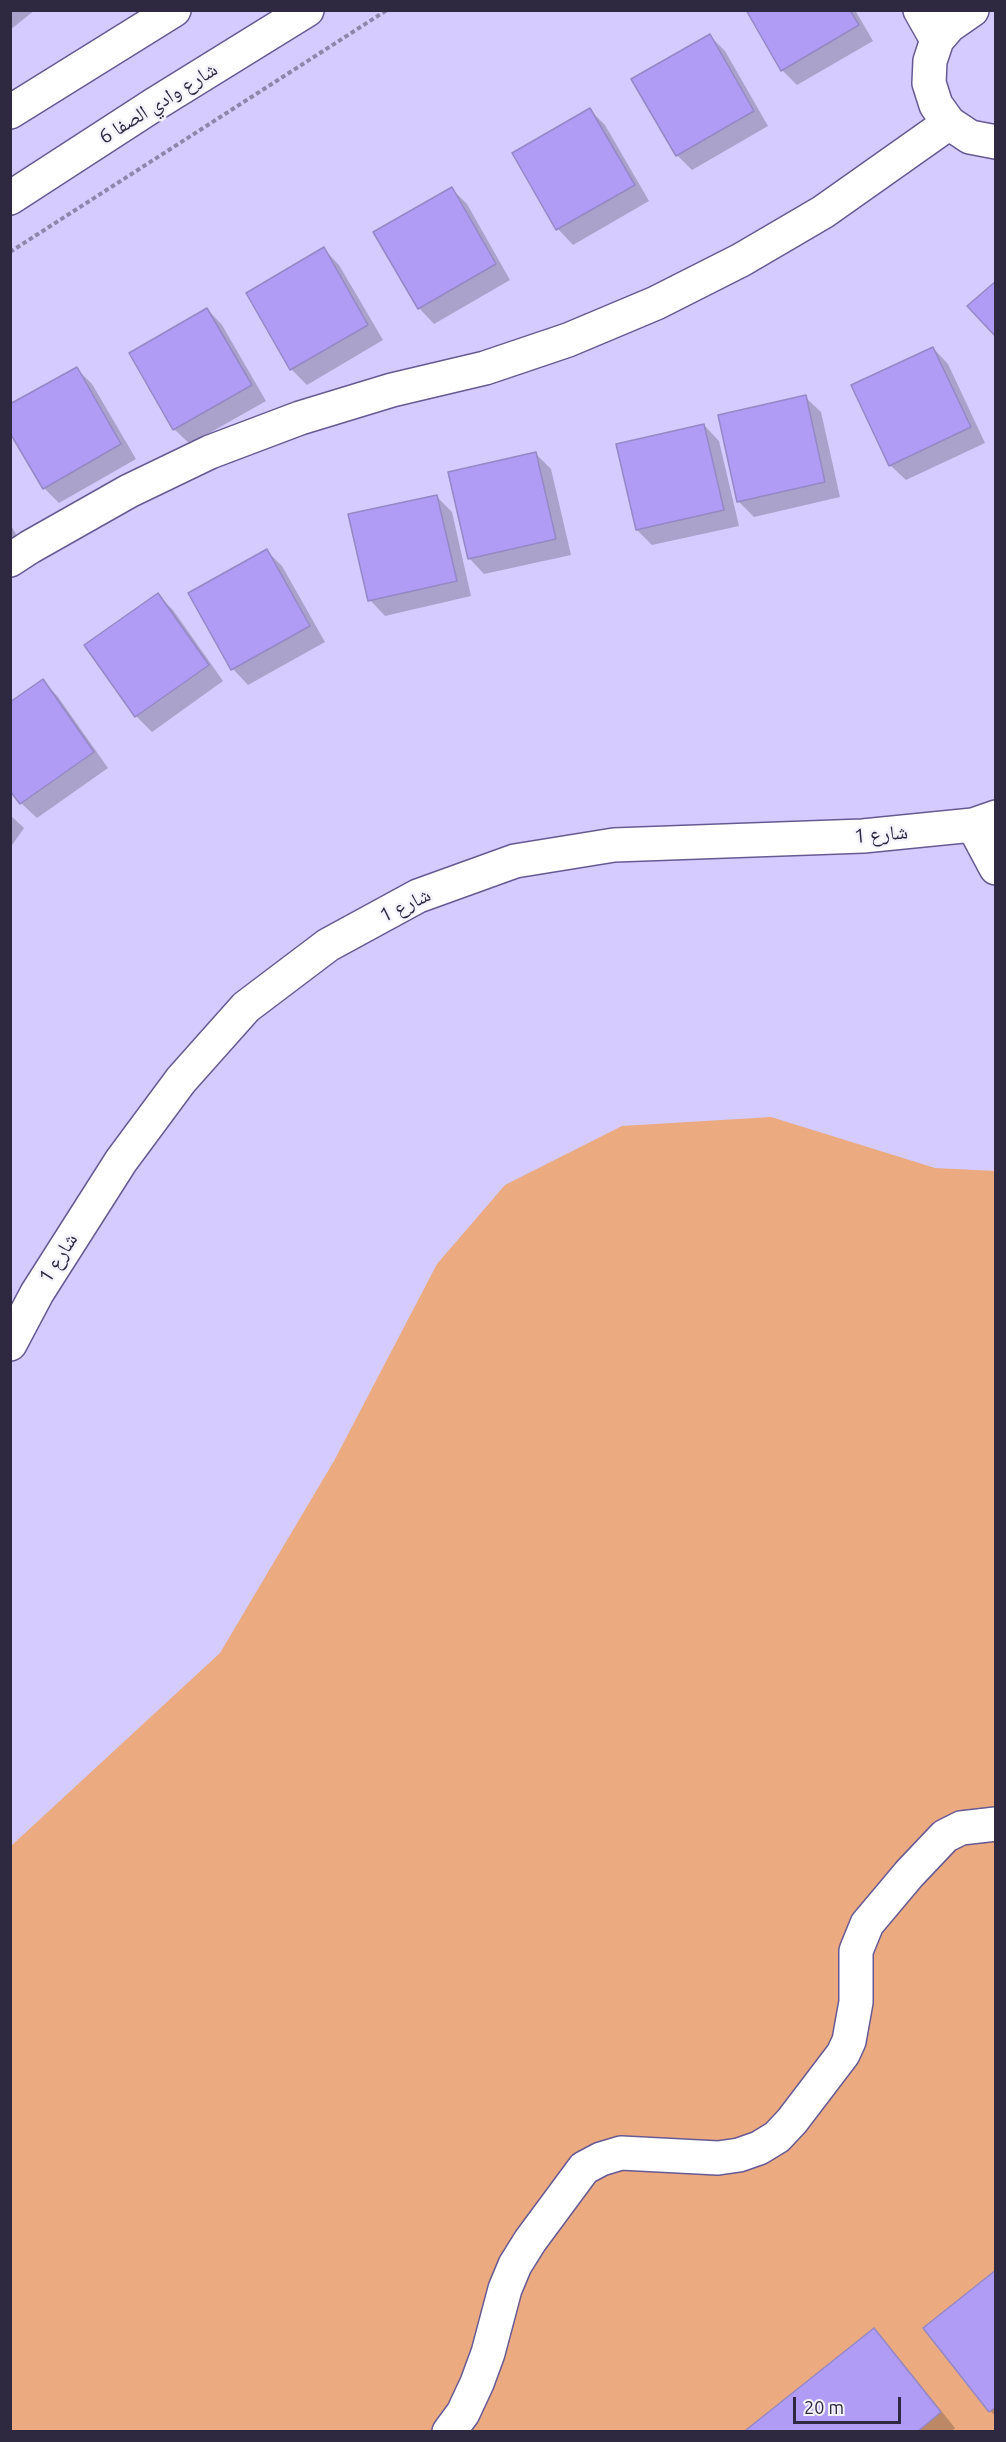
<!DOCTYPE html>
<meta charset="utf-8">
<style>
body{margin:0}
#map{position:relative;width:1006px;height:2442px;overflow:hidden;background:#d5cbfe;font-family:Ubuntu,sans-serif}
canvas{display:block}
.frame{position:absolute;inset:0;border:12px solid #2e2841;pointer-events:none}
.scale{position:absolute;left:793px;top:2397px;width:108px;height:27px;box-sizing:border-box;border:3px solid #2e2841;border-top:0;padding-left:8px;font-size:18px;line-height:21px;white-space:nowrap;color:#2e2841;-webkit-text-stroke:4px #f4f3fa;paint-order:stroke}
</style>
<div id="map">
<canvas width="1006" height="2442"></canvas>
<div class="frame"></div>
<div class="scale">20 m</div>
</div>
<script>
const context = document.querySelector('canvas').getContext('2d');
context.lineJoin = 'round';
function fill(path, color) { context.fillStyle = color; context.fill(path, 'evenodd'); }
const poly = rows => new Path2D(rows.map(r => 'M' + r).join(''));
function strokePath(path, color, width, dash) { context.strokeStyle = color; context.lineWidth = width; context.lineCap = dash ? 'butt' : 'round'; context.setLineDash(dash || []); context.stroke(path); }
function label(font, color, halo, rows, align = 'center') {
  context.font = font + ' Ubuntu,"Noto Naskh Arabic",sans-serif'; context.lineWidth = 5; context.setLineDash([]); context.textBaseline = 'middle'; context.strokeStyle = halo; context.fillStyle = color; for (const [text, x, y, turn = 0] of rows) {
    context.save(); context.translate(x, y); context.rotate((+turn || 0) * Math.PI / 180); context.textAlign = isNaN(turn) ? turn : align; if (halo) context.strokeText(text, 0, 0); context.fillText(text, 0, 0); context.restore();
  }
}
fill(poly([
 [771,1117,935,1168,995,1171,995,2431,11,2432,11,1846,220,1653,334,1461,437,1264,505,1185,622,1126]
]), '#ebaa80');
fill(poly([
 [10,10,35,10,10,30],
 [747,10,855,10,873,41,797,85,782,70],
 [710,36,725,51,768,126,692,170,677,155],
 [590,110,605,125,649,201,573,245,558,229,514,154],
 [452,189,467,204,510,280,434,324,419,308],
 [324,249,339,265,383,340,307,385,291,369],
 [207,309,222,325,266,401,190,444,174,429],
 [933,348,948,364,985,443,906,480,890,465],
 [76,368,92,384,136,459,59,503,44,488],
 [805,397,821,412,840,497,754,517,738,501],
 [704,425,719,441,739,526,652,545,637,530],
 [536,454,551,469,571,555,484,574,469,558],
 [436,496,452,512,471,596,385,616,370,600],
 [10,524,26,551,10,560],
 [267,551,282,566,325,642,248,685,233,669,190,593],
 [158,595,173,610,223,681,152,732,136,716,86,645],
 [43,681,58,697,108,768,37,818,21,803],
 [10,815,24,828,10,848],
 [996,2272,996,2416,990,2411],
 [874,2330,889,2346,955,2428,951,2432,750,2432]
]), '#0003');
const building = poly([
 [746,10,850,10,859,25,781,71,746,10],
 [710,34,754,111,676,156,631,79,710,34],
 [590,108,635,185,556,230,512,153,590,108],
 [452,187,496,264,418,309,373,232,452,187],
 [324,247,368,325,290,370,246,293,324,247],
 [996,281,996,337,967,306,996,281],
 [207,308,252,385,173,430,129,353,207,308],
 [933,347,971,427,889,466,851,385,933,347],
 [77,367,121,444,43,489,10,433,10,404,77,367],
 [806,395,825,482,737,502,718,415,806,395],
 [704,424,724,510,636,530,616,444,704,424],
 [536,452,556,539,468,559,448,472,536,452],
 [437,495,457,581,368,601,348,514,437,495],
 [267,549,310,626,231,670,188,593,267,549],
 [158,593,209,665,135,717,84,645,158,593],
 [43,679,94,752,20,804,10,791,10,702,43,679],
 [996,2270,996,2407,989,2412,923,2328,996,2270],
 [874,2328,941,2412,917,2432,748,2432,746,2430,874,2328]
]);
fill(building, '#b09bf5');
strokePath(building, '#9588c5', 1.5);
const minor = poly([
 [920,10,937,40],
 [972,10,949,26,937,40,930,61,929,83,936,105,949,123,970,137,996,142],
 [10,560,30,547,129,491,210,452,300,418,392,390,485,368,568,340,656,303,741,260,823,212,949,123],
 [973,825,996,868],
 [10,1344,37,1293,121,1161,181,1080,246,1007,328,945,418,896,515,861,614,845,863,836,973,825,996,817],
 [449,2432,463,2413,477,2383,488,2353,505,2289,515,2265,530,2241,584,2168,601,2159,621,2153,718,2158,739,2155,759,2148,777,2137,792,2121,843,2054,849,2041,856,2002,856,1951,867,1924,909,1874,945,1836,961,1828,996,1824]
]);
const major = poly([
 [10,112,174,10],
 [10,198,155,104,307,10]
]);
strokePath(minor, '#675a93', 36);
strokePath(major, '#675a93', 36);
strokePath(poly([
 [10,252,387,10]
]), '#8f86ae', 4, [4.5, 3]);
strokePath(minor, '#fff', 33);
strokePath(major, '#fff', 33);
label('20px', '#2e2841', '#f4f3fa', [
 ["شارع وادي الصفا 6",158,103,-32],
 ["شارع 1",881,834,-5],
 ["شارع 1",405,905,-26],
 ["شارع 1",58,1258,-58]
]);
</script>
